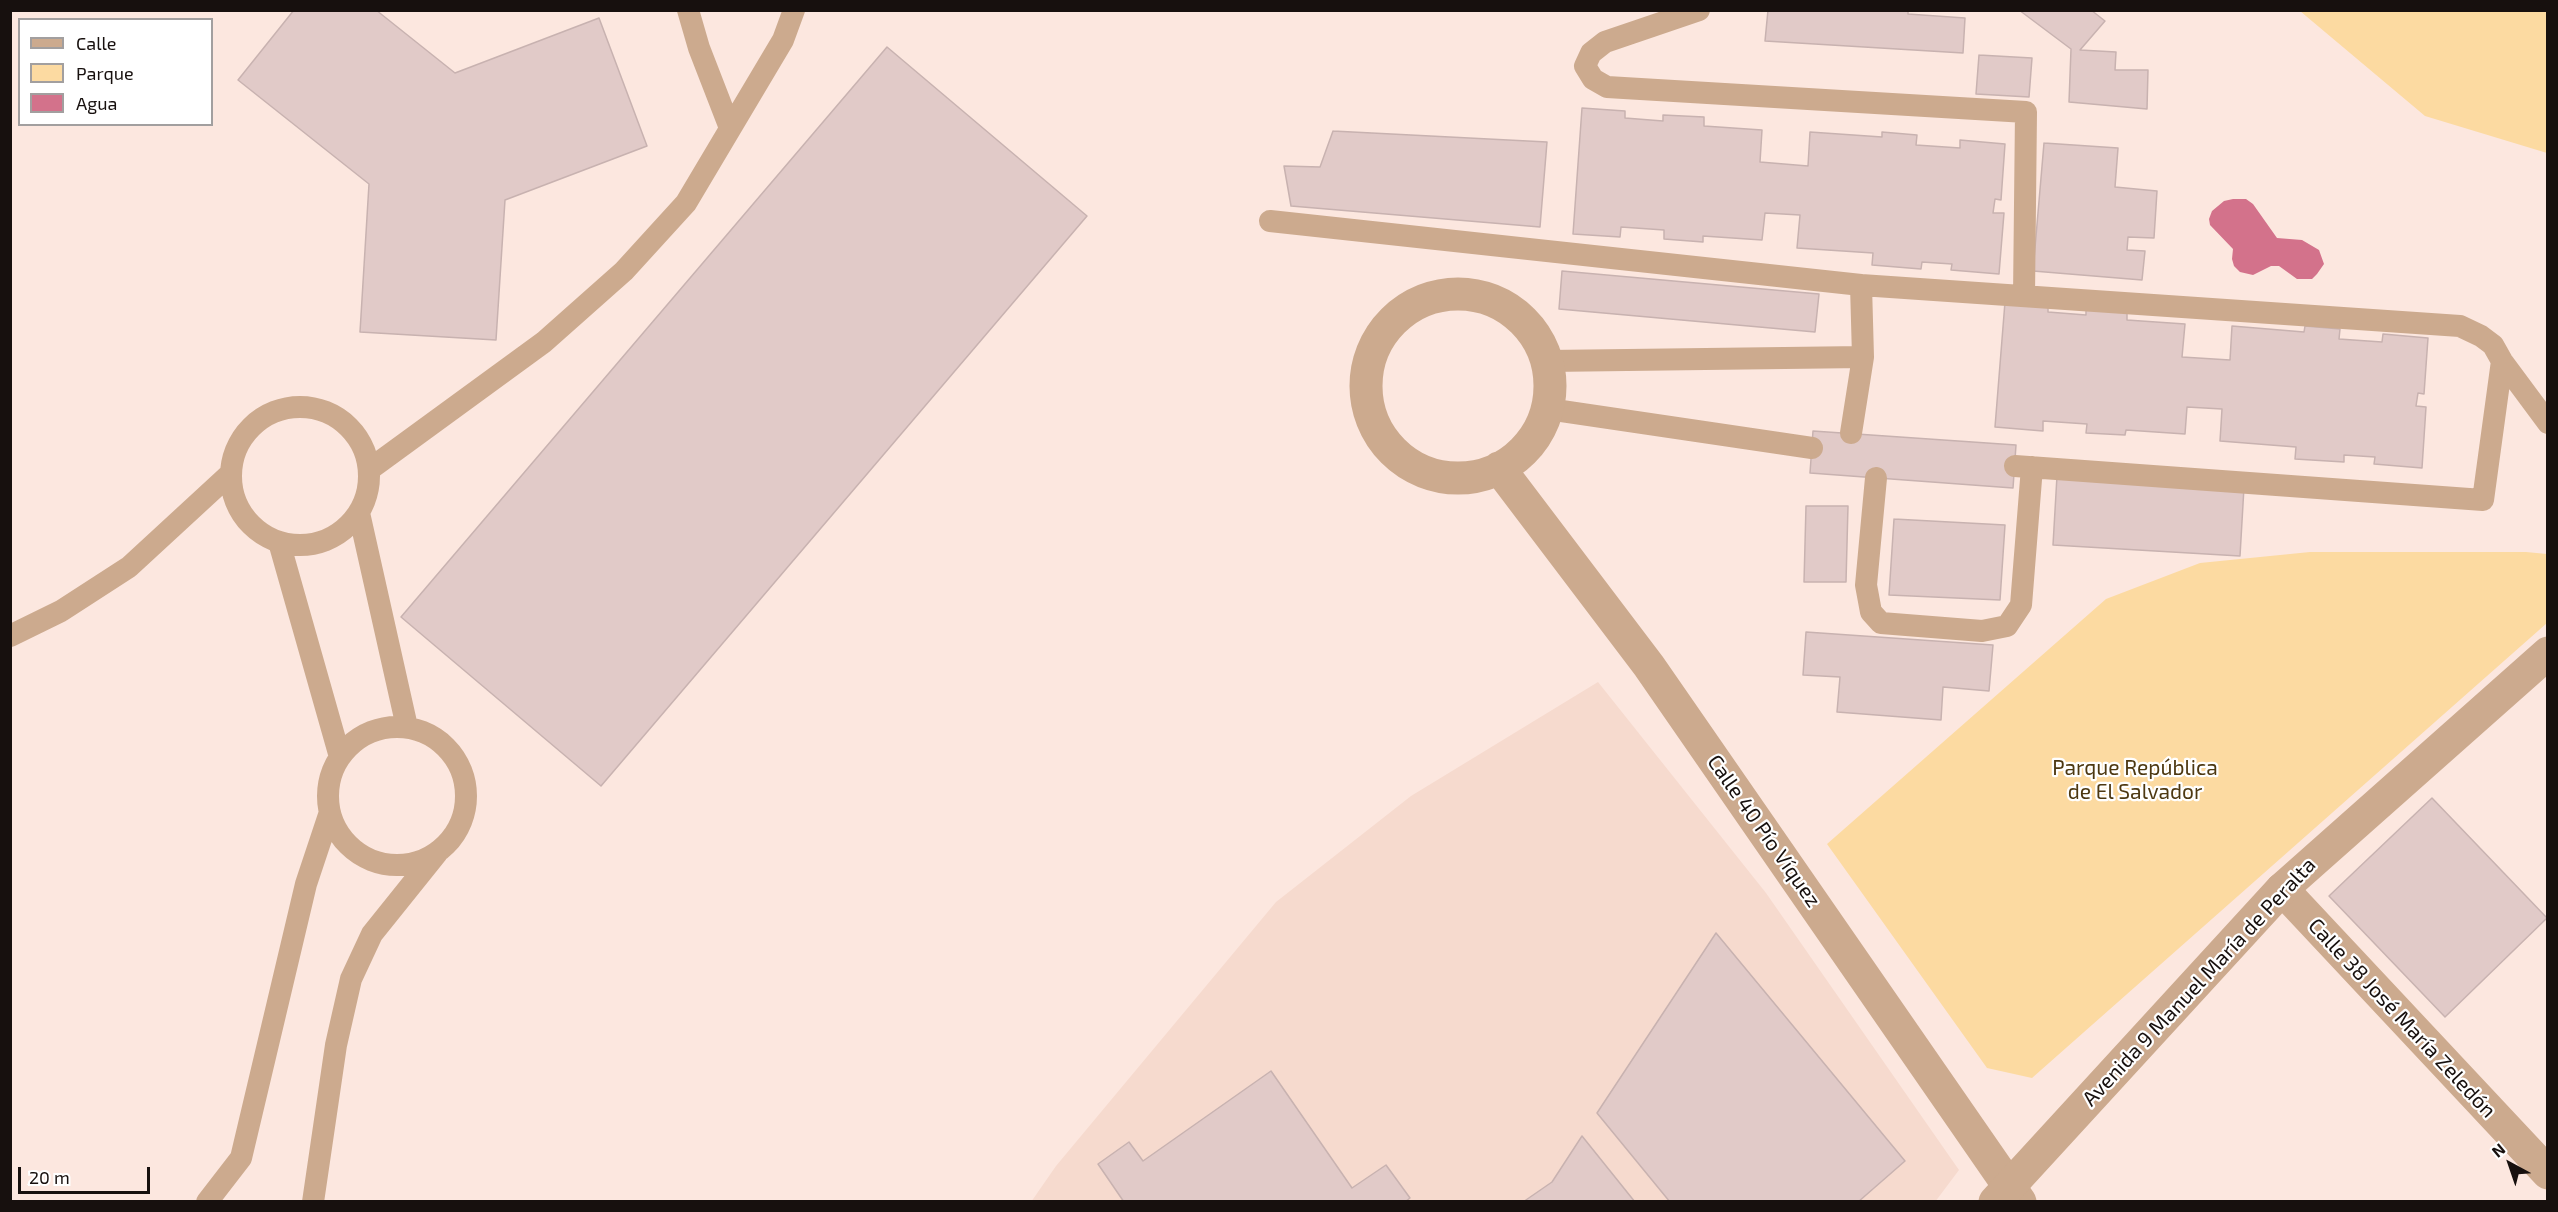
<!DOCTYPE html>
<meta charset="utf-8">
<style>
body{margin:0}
#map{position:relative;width:2558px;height:1212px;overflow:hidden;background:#fce7df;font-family:"Exo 2",sans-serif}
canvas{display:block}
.frame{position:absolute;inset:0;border:12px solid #17100e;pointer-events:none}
.legend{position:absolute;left:18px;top:18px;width:195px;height:108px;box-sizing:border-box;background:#fff;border:2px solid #a29f9f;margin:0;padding:8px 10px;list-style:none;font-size:18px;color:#17100e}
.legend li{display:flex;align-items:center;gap:12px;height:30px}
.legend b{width:30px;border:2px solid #a29f9f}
.north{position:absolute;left:2480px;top:1134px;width:60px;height:60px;-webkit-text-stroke:4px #fff;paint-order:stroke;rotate:320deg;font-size:16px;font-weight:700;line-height:24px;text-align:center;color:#17100e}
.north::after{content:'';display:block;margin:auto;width:21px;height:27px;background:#17100e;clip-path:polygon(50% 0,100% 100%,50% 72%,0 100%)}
.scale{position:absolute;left:18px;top:1167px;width:132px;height:27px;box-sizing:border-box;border:3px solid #17100e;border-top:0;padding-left:8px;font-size:18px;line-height:21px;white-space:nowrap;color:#17100e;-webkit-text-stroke:4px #fff;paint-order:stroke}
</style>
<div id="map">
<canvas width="2558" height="1212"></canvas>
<div class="frame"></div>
<ul class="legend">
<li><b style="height:8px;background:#ccaa8e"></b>Calle</li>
<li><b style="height:16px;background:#fcdaa1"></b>Parque</li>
<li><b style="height:16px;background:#d3728b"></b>Agua</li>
</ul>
<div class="north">N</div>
<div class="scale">20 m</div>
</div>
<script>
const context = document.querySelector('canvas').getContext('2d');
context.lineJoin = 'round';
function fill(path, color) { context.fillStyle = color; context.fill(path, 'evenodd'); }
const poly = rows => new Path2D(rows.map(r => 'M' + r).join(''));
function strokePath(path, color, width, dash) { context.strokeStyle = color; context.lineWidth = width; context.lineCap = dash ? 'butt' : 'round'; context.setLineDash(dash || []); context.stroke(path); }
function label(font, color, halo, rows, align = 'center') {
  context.font = font + ' "Exo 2",sans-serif'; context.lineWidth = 4.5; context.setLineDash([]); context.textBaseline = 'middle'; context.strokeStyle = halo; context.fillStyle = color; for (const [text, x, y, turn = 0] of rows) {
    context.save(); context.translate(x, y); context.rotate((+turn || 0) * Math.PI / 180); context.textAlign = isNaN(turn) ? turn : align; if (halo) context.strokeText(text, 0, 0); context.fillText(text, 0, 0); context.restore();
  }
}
fill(poly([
 [1598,682,1766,893,1959,1170,1935,1202,1031,1202,1056,1166,1276,902,1411,796]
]), '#f6dace');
fill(poly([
 [2300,11,2547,11,2547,153,2425,116],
 [2310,552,2526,552,2547,554,2547,623,2032,1078,1987,1068,1827,844,2106,599,2200,563]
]), '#fcdaa1');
fill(poly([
 [2233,199,2246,199,2253,204,2277,238,2302,240,2319,250,2324,264,2317,274,2312,279,2297,279,2279,266,2271,266,2253,275,2240,272,2234,266,2232,259,2233,249,2210,225,2209,219,2212,211,2224,201]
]), '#d3728b');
const building = poly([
 [294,10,376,10,455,73,599,18,647,146,505,200,496,340,360,332,369,184,238,80,294,10],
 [1768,10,1908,10,1908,14,1965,18,1963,53,1765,41,1768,10],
 [2019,10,2091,10,2105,21,2080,50,2116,52,2115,70,2148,70,2147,109,2069,102,2071,49,2019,10],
 [887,47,1087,216,601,786,401,617,887,47],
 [1979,55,2032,58,2029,97,1976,94,1979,55],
 [1582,108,1625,111,1625,118,1663,121,1663,115,1704,117,1704,126,1762,130,1760,162,1808,166,1810,132,1882,137,1882,132,1917,135,1916,145,1960,148,1960,140,2005,144,2001,200,1995,199,1993,213,2004,213,1999,274,1951,270,1952,264,1922,262,1921,269,1872,265,1873,253,1797,248,1800,215,1765,213,1762,240,1703,236,1703,242,1664,239,1664,230,1621,227,1620,237,1573,234,1582,108],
 [1333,131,1547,142,1540,227,1291,206,1284,166,1320,167,1333,131],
 [2044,143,2118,148,2115,187,2157,191,2154,238,2128,237,2127,250,2145,251,2142,280,2033,271,2044,143],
 [1562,271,1819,294,1815,332,1559,309,1562,271],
 [2005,302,2048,305,2048,312,2086,315,2086,308,2127,311,2127,320,2185,324,2182,357,2230,360,2232,326,2304,332,2305,326,2340,329,2339,339,2382,342,2383,334,2428,338,2424,394,2418,393,2416,406,2426,407,2422,468,2374,464,2375,457,2344,455,2344,462,2295,459,2296,447,2220,441,2222,409,2187,407,2185,434,2126,430,2125,435,2086,433,2087,424,2043,421,2043,431,1995,427,2005,302],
 [1813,431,2016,445,2013,488,1810,473,1813,431],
 [2057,476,2244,487,2240,556,2053,545,2057,476],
 [1806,506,1848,506,1846,582,1804,582,1806,506],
 [1894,519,2005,525,2000,600,1889,595,1894,519],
 [1806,632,1993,645,1989,691,1943,687,1941,720,1837,712,1840,677,1803,675,1806,632],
 [2432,798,2547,918,2445,1017,2329,896,2432,798],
 [1716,933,1905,1161,1858,1202,1670,1202,1597,1113,1716,933],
 [1271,1071,1352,1188,1386,1165,1410,1198,1405,1202,1124,1202,1098,1164,1129,1142,1143,1161,1271,1071],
 [1582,1136,1635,1202,1523,1202,1552,1182,1582,1136]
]);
fill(building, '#e1cac8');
strokePath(building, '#c8b2b0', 1.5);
strokePath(poly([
 [688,10,699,48,730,128],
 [1699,10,1605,42,1591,53,1585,66,1593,79,1607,87,2026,112,2024,296],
 [1270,221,1861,285],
 [1548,361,1863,357],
 '231 476a69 69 0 1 1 138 0a69 69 0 1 1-138 0Z',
 [1548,409,1812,448],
 [1851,433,1863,357,1861,285,2460,326,2481,336,2493,345,2502,361,2548,423],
 [2015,466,2483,500,2502,361],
 [370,469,544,342,624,271,686,203,783,40,794,10],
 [1876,478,1866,585,1871,612,1881,623,1982,631,2007,626,2021,605,2032,467],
 [359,513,407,727],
 [279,542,340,757],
 [10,636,61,611,129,567,231,473],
 '328 796a69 69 0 1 1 138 0a69 69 0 1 1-138 0Z',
 [207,1202,241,1158,306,884,329,815],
 [313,1202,336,1045,351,979,372,934,437,853]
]), '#ccaa8e', 22);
strokePath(poly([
 '1366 386a92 92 0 1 1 184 0a92 92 0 1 1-184 0Z',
 [1499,468,1649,666,2020,1202],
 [2282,889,2548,1173]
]), '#ccaa8e', 33);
strokePath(poly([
 [1995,1202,2282,889,2548,653]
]), '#ccaa8e', 33);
label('21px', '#4d3811', '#fff', [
 ["Parque República",2135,768],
 ["de El Salvador",2135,792]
]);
label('21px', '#17100e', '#fff', [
 ["Calle 40 Pío Víquez",1764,831,55],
 ["Avenida 9 Manuel María de Peralta",2199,982,-47],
 ["Calle 38 José María Zeledón",2402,1018,47]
]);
</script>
